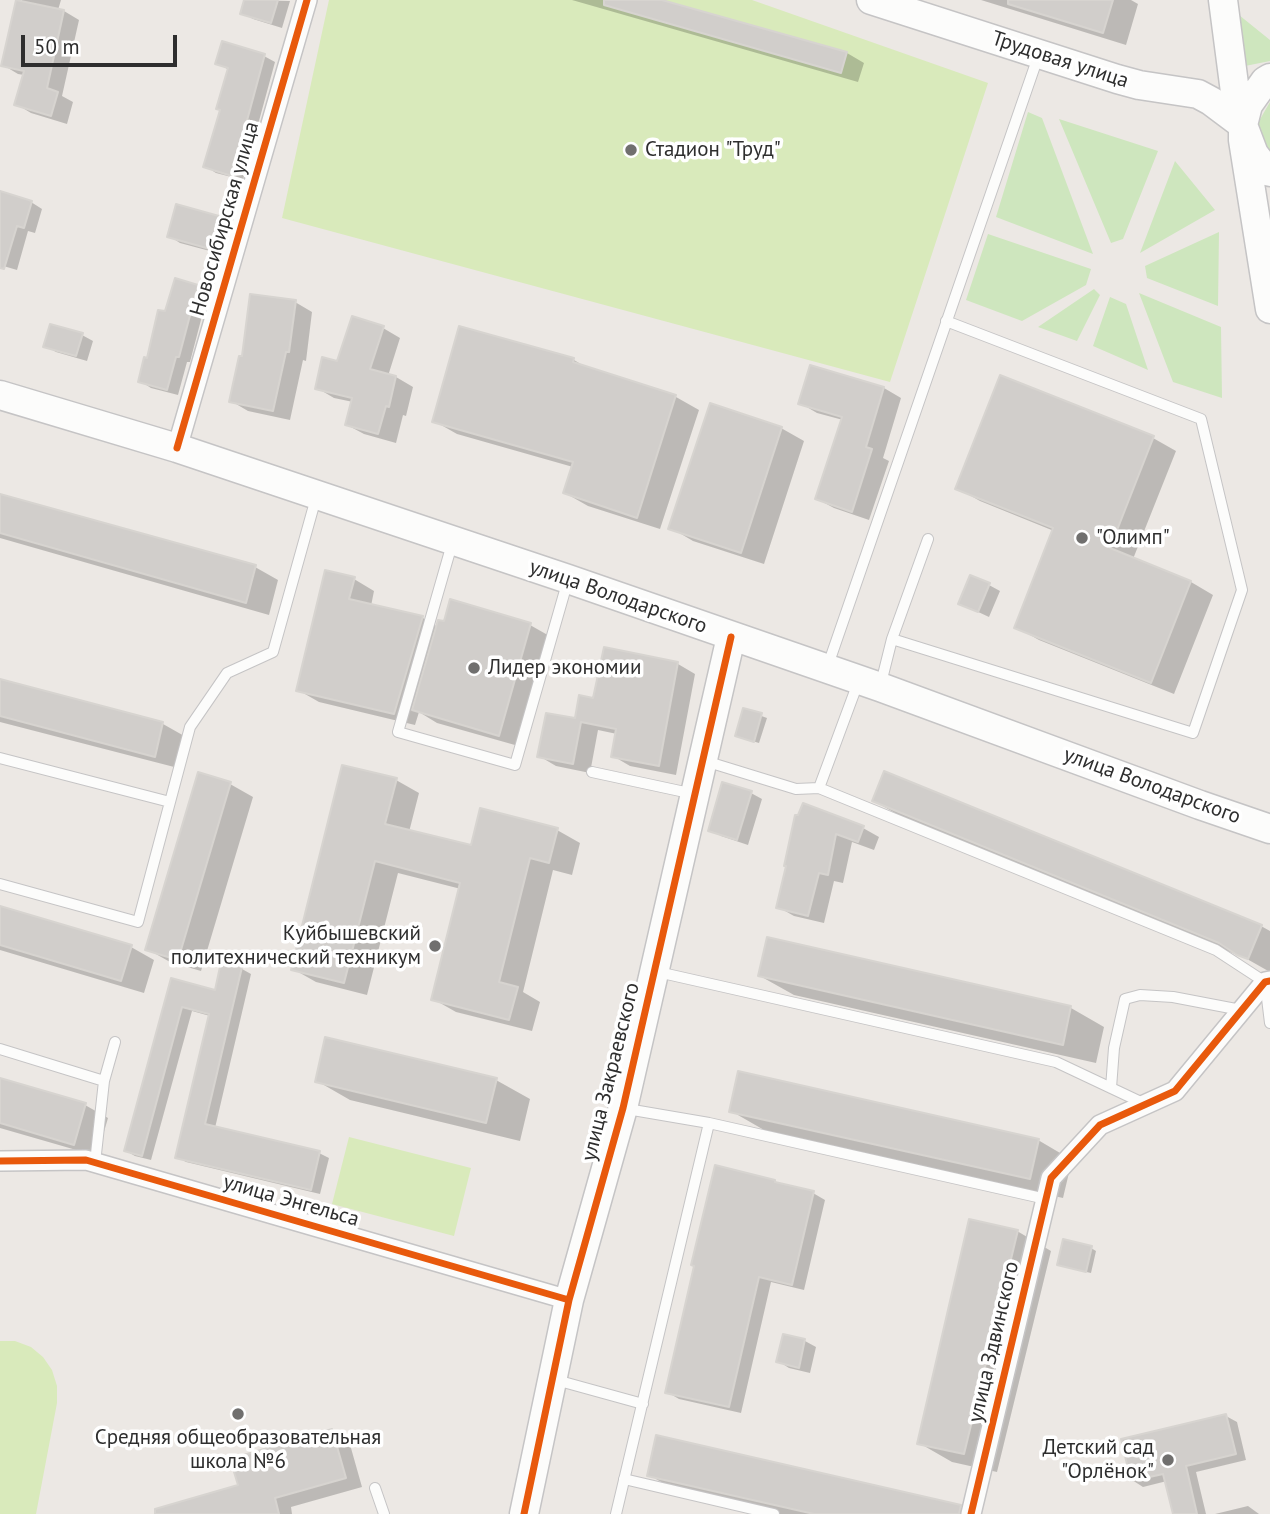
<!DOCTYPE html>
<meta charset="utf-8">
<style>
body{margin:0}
#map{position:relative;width:1270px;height:1514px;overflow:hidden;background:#ece8e4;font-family:"PT Sans",sans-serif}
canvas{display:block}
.scale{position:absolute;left:21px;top:35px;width:156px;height:32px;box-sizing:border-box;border:4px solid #2e2e2e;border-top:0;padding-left:9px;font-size:21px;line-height:24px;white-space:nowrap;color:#2e2e2e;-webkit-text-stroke:5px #fff;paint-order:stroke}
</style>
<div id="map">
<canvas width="1270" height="1514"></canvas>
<div class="scale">50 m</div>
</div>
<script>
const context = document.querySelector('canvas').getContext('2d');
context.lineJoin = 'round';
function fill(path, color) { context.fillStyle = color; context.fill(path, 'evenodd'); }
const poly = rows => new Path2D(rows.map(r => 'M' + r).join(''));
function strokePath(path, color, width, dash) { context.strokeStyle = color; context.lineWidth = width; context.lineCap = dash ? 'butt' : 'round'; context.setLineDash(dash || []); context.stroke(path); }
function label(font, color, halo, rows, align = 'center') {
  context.font = font + ' "PT Sans",sans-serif'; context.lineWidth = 7; context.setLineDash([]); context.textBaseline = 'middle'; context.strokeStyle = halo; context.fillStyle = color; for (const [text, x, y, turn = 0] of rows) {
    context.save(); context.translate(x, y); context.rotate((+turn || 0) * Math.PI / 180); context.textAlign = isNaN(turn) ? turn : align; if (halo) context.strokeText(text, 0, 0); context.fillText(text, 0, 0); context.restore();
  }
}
fill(poly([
 [1239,15,1270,40,1270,61,1245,66],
 [1270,102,1270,155,1258,129,1259,121],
 [1028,112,1042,118,1093,254,996,217],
 [1059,119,1158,151,1123,239,1111,243],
 [1175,161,1215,210,1140,253],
 [1219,232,1218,306,1147,278,1145,266],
 [988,234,1091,269,1086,285,1022,321,966,300],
 [1094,289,1100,295,1077,341,1038,327],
 [1139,293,1221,327,1222,398,1173,382],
 [1110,297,1126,304,1148,370,1093,346]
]), '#cee6be');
fill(poly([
 [329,0,752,0,988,83,890,382,282,218],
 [349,1137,471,1168,454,1236,332,1204],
 [0,1341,15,1341,31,1347,43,1357,52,1370,57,1386,57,1403,36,1514,0,1514]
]), '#d9eabb');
fill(poly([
 [22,0,61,0,58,10,64,11,79,20,62,96,73,102,67,124,31,113,16,104,24,75,18,74,3,65],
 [246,0,290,1,282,28,253,19,242,13],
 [572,0,653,0,847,53,864,63,858,82],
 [981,0,1131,0,1138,4,1126,45],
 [264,56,275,62,243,180,216,173,205,166,222,110,229,70,217,63],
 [0,200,31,202,42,209,35,233,28,231,17,270,0,265],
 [218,217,229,224,221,254,180,243,169,236],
 [197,287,208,293,190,362,187,362,178,395,151,388,140,381,148,360],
 [295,302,312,312,306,361,303,360,290,420,248,411,231,401],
 [383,328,400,338,388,376,396,377,413,387,406,416,403,415,396,443,364,434,347,425,353,402,334,398,317,388],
 [460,328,574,360,589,369,676,397,699,410,660,529,588,506,565,493,573,467,457,434,434,421],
 [82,335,93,341,87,361,56,352,45,346],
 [811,367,884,388,901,398,883,458,889,461,869,520,834,508,817,499,843,420,817,413,800,403],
 [1001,377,1153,438,1176,451,1133,559,1191,582,1213,595,1174,694,1039,640,1016,627,1054,531,980,501,957,488],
 [781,428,804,441,764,564,693,541,671,528],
 [0,496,255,567,278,580,269,615,0,538],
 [354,579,374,591,371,606,423,618,438,627,530,625,553,638,522,747,437,723,419,712,415,725,319,702,298,690],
 [989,585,1000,591,989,617,961,604],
 [605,649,678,664,695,674,676,775,630,766,613,756,617,734,598,730,590,773,556,766,539,756,595,700],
 [0,681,163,724,186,737,178,768,0,722],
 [745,710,767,718,759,743,742,738],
 [396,780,419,793,409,832,472,847,557,830,580,843,572,875,553,870,523,992,540,1002,532,1031,456,1012,433,999,461,889,398,873,367,995,316,982,293,969],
 [230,784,253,797,201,971,170,962,147,949],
 [751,793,762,799,748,845,721,836,710,830],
 [874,801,1261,926,1270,931,1270,972,1247,959,907,820],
 [796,817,863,828,879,837,874,850,852,842,843,883,834,881,824,923,794,916,778,907],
 [0,908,131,947,154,960,144,993,0,950],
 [242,969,251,974,215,1128,319,1153,329,1158,320,1194,186,1162,177,1157,210,1016,192,1011,151,1160,135,1156,126,1151,172,980,216,992],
 [760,976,1071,1008,1104,1027,1096,1063,794,995],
 [0,1080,85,1105,108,1118,97,1156,0,1128],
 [496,1080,530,1099,520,1141,350,1100,317,1081],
 [731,1111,1038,1140,1072,1160,1063,1198,764,1130],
 [775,1181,783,1186,813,1193,825,1200,804,1290,771,1282,741,1413,679,1399,667,1392],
 [1017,1231,1051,1251,997,1472,952,1462,919,1443],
 [1091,1248,1096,1251,1091,1273,1064,1267,1059,1264],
 [784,1336,805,1341,816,1347,810,1373,789,1368,778,1361],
 [1226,1416,1237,1422,1246,1460,1196,1472,1206,1514,1175,1514,1167,1481,1143,1487,1132,1480],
 [332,1431,349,1441,362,1487,291,1507,292,1514,161,1514,240,1487],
 [649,1475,954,1506,969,1514,769,1514,682,1494],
 [1248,1506,1259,1514,1215,1514]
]), '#0003');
const building = poly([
 [16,0,64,10,47,88,58,92,51,116,14,105,24,71,1,66,16,0],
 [244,0,278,0,271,23,240,14,244,0],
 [604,0,662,0,847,52,841,73,604,5,604,0],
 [1008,0,1113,0,1103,33,1008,4,1008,0],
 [222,41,265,54,232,176,203,167,220,110,216,109,228,68,215,64,222,41],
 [0,191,32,201,24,228,17,226,4,269,0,268,0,191],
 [176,204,219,216,210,249,167,237,176,204],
 [175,278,198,285,179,357,176,357,167,390,138,382,144,357,147,358,158,310,165,311,175,278],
 [250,294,296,300,289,352,286,352,273,411,229,402,239,356,242,356,250,294],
 [352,316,384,326,370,369,396,376,389,407,386,406,378,434,345,425,352,398,315,389,322,357,337,361,352,316],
 [50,324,83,333,76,356,43,347,50,324],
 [459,326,574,358,573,362,676,395,637,518,563,493,573,462,432,422,459,326],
 [810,365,884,387,866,447,872,449,852,512,815,499,842,417,798,404,810,365],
 [1000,375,1154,436,1110,548,1191,581,1151,683,1014,628,1053,528,955,489,1000,375],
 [710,403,782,427,741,553,668,529,710,403],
 [0,494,256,565,246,603,0,533,0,494],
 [325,570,355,577,349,599,423,616,394,714,296,691,325,570],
 [970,575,990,583,978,612,958,604,970,575],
 [450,599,531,623,499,736,412,710,438,620,444,621,450,599],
 [604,647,678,662,659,766,611,757,616,729,581,722,573,764,537,757,546,713,575,718,579,695,593,698,604,647],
 [0,679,163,722,155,757,0,716,0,679],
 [743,708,762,713,754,742,735,736,743,708],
 [342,765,397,778,385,824,471,845,480,808,558,828,549,863,530,858,499,982,518,987,509,1020,431,1000,460,883,375,861,344,983,291,970,342,765],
 [884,771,1262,925,1248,959,1237,955,1219,943,872,801,884,771],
 [198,772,231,782,178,960,145,950,198,772],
 [722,782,752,791,737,840,708,831,722,782],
 [803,803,864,826,858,842,836,834,828,875,819,873,808,916,776,908,786,866,784,866,795,815,798,815,803,803],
 [0,906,132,945,121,981,0,945,0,906],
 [767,937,1071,1006,1063,1045,758,976,767,937],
 [221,962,242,967,205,1124,320,1151,311,1190,175,1158,209,1014,182,1007,142,1156,124,1151,171,978,215,990,221,962],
 [325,1037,497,1078,486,1123,315,1082,325,1037],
 [738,1071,1039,1139,1030,1179,729,1112,738,1071],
 [0,1078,86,1103,74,1145,0,1123,0,1078],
 [715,1165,775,1180,775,1182,814,1191,792,1285,759,1277,729,1407,665,1393,694,1266,691,1265,715,1165],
 [969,1219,1018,1230,964,1454,917,1444,969,1219],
 [1063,1239,1092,1246,1086,1272,1057,1265,1063,1239],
 [783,1334,805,1339,799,1368,776,1362,783,1334],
 [1226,1414,1236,1454,1186,1466,1197,1514,1173,1514,1163,1474,1131,1481,1121,1439,1226,1414],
 [332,1429,346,1478,275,1498,279,1514,155,1514,155,1509,238,1485,230,1459,332,1429],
 [656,1435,961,1505,959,1514,814,1514,647,1476,656,1435]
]);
fill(building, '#d1cecb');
strokePath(building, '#d7d4d0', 2);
const lane = poly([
 [452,544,398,732,515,765,568,580],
 [892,639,1193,733,1242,590,1201,419,946,321],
 [828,665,1038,57],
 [859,680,819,788,1216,950,1265,982,1270,1023],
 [881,683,892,639,928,539],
 [0,758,170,802],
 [705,761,796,789,819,788],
 [592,772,694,794],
 [0,884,138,922,190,727,227,673,273,652,316,498],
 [658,972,1056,1062,1145,1104],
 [0,1049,104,1081,95,1163],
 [104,1081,115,1042],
 [1111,1088,1114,1048,1125,999,1140,995,1173,997,1241,1010],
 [709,1123,1046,1199],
 [556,1380,643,1404],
 [624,1479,774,1514],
 [375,1488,384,1514],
 [616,1514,709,1123,627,1109]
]);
const street = poly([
 [177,448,307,0],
 [0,1161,86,1160,569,1300],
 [971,1514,1051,1178,1100,1125,1175,1091,1265,982,1270,981]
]);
const secondary = poly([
 [871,0,1117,79,1139,85,1198,94,1211,101,1243,125],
 [1223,0,1235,92,1243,125,1243,140,1270,309],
 [1270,78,1265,81,1248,105,1243,125,1254,154,1265,168,1270,172],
 [0,395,177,448,568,579,880,687,1200,805,1270,829],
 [524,1514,569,1300,623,1108,731,637]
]);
strokePath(lane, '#c5c4c5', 12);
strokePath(street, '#c5c4c5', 22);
strokePath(secondary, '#c5c4c5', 31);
strokePath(lane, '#fcfcfb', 10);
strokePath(street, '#fcfcfb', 19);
strokePath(secondary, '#fcfcfb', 28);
strokePath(poly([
 [177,448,307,0],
 [0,1161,86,1160,569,1300],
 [524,1514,569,1300,623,1108,731,637],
 [971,1514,1051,1178,1100,1125,1175,1091,1265,982,1270,981]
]), '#e8590c', 7);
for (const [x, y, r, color] of [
 [631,150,7,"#706f6e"],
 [1082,538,7,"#706f6e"],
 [474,668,7,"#706f6e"],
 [435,946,7,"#706f6e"],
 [238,1414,7,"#706f6e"],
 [1168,1460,7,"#706f6e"]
]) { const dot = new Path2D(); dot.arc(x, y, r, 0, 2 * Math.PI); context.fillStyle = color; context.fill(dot); strokePath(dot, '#fff', 2.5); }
label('21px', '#2e2e2e', '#fff', [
 ["Трудовая улица",1060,60,18],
 ["Новосибирская улица",225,219,-74],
 ["улица Володарского",618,597,19],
 ["улица Володарского",1152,786,20],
 ["улица Закраевского",611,1072,-76],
 ["улица Энгельса",291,1201,16],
 ["улица Здвинского",994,1342,-77]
]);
label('21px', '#2e2e2e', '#fff', [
 ["Стадион \"Труд\"",645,150],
 ["\"Олимп\"",1096,538],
 ["Лидер экономии",488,668],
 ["Куйбышевский",421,934,"right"],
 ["политехнический техникум",421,958,"right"],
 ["Средняя общеобразовательная",238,1438,"center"],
 ["школа №6",238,1462,"center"],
 ["Детский сад",1154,1448,"right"],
 ["\"Орлёнок\"",1154,1472,"right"]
], 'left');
</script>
